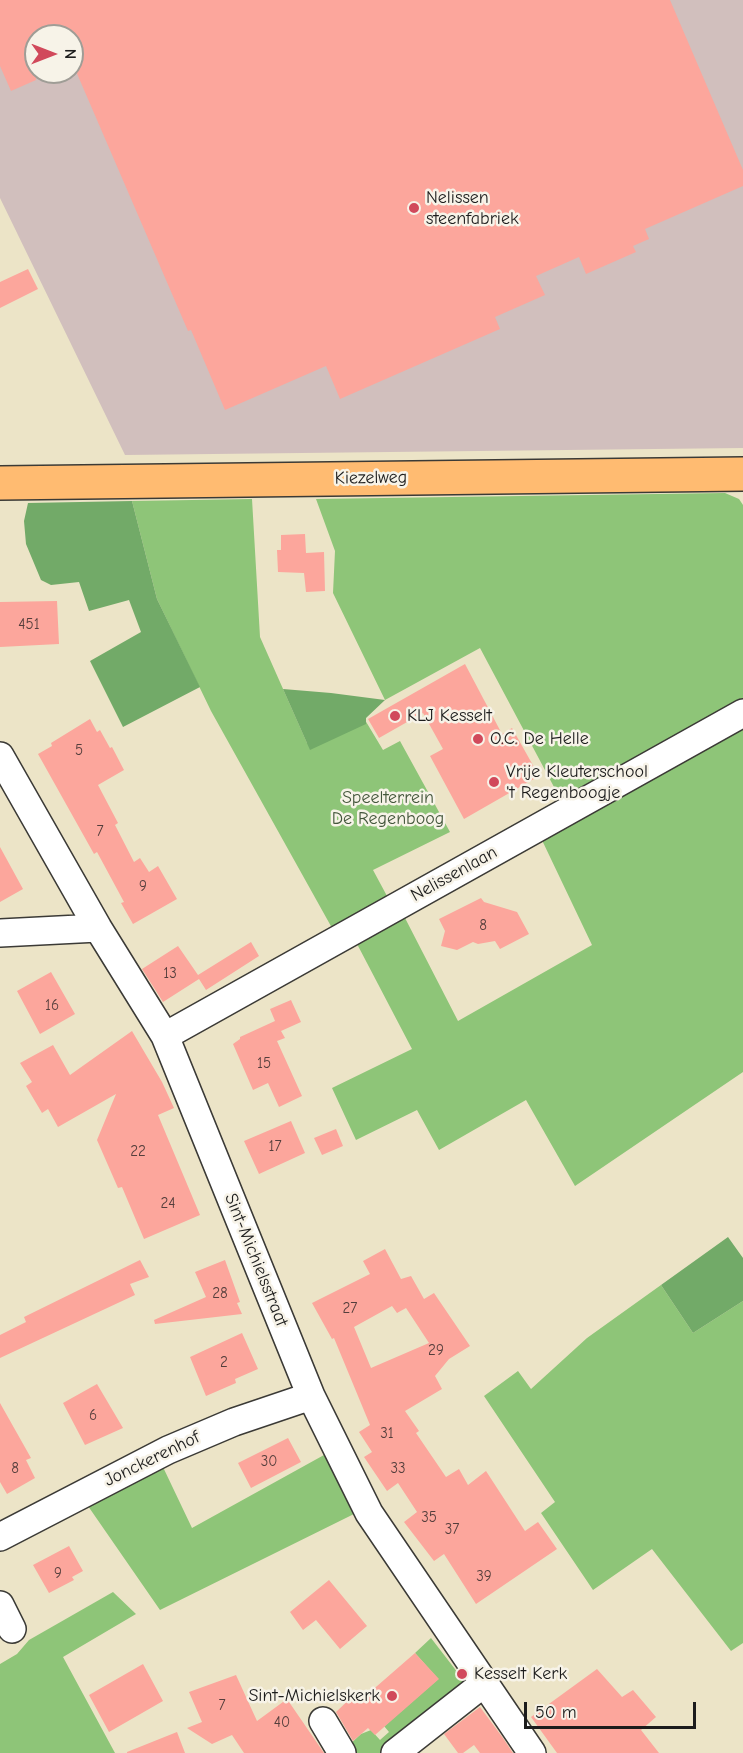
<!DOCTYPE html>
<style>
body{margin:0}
#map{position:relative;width:743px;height:1753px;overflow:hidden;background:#ece4c7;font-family:"Comic Neue",sans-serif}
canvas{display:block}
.north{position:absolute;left:24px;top:24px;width:60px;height:60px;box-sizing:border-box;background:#f7f3e8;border:2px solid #9f9d96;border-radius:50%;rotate:90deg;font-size:16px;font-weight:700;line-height:24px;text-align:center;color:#1c1c1c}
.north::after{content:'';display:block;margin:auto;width:21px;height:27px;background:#d1495b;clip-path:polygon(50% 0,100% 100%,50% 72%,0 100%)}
.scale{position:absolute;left:524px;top:1702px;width:172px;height:27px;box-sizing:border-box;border:3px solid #1c1c1c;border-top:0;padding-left:8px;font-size:18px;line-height:21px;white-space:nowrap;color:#1c1c1c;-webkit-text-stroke:4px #f7f3e8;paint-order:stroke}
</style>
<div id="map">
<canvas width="743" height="1753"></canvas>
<div class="north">N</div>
<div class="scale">50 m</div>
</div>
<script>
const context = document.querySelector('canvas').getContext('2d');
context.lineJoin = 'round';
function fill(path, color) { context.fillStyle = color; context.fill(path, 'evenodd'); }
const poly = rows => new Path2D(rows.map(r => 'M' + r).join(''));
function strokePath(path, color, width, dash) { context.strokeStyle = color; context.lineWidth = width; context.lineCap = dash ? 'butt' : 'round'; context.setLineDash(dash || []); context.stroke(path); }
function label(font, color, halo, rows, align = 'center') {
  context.font = font + ' "Comic Neue",sans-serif'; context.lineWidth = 5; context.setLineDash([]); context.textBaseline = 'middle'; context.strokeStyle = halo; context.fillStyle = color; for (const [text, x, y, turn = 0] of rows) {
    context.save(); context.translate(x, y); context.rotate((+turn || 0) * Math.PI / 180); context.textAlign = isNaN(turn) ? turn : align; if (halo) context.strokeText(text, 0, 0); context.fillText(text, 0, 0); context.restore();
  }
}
fill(poly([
 [0,0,743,0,743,448,125,455,0,198],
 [36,36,72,36,72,72,36,72]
]), '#d1bfbd');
fill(poly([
 [725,493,739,499,743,505,743,699,562,802,480,648,385,700,333,593,335,551,316,499],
 [252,499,260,637,307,743,362,715,383,750,400,741,450,832,373,870,387,896,332,928,211,711,157,599,132,501],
 [743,726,743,1072,575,1186,526,1100,439,1150,417,1110,356,1140,332,1088,412,1049,356,942,405,918,458,1021,592,945,540,836],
 [661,1285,693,1333,743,1301,743,1643,731,1651,652,1549,593,1590,541,1513,555,1502,484,1396,518,1371,531,1389,587,1338],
 [324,1455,356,1513,160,1610,88,1506,162,1465,192,1528],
 [113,1592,136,1614,63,1657,115,1753,0,1753,0,1664,17,1654,29,1640],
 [431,1638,468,1686,386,1753,354,1753,348,1746,361,1734,371,1730,380,1740,389,1732,384,1726,438,1679,415,1653]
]), '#8ec578');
fill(poly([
 [132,501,157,599,200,687,123,727,90,661,141,632,129,600,89,611,79,582,51,585,41,580,26,544,24,521,28,503],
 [283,689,331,693,385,700,366,718,366,724,310,750],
 [728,1237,743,1258,743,1301,693,1333,661,1285]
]), '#72aa68');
fill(poly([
 [0,0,670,0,743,170,743,186,645,229,649,239,633,246,636,252,586,274,579,257,536,276,545,295,495,317,500,329,340,399,326,366,225,410,191,330,188,331,72,62,72,36,36,36,36,80,11,91,0,66],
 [28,269,38,289,0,308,0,282],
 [305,534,306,553,324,552,325,591,306,592,304,573,278,572,277,550,281,550,281,535],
 [57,601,59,644,0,647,0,602],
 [465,664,502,734,512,728,539,776,464,819,430,756,443,749,423,713,379,738,368,719],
 [90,719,97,732,100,730,110,748,112,747,124,770,98,785,118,823,115,825,134,862,140,858,149,872,158,866,177,899,133,924,121,903,124,902,97,852,94,854,38,754,52,746,51,743],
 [0,847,23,889,0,902],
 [481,898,484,902,517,912,529,934,500,949,495,941,478,944,473,942,457,950,441,946,445,931,439,919],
 [251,942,259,956,206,990,199,979,163,1002,142,969,178,946,198,975],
 [51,972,75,1014,40,1034,17,991],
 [291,1000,301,1022,281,1031,285,1038,277,1041,302,1096,279,1107,268,1083,253,1090,233,1044,240,1039,240,1037,275,1021,270,1009],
 [132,1031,162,1082,174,1108,158,1115,200,1215,144,1239,122,1187,118,1188,97,1140,116,1094,58,1127,48,1109,42,1113,26,1086,32,1082,20,1063,53,1045,70,1075],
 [291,1121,305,1153,259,1174,244,1141],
 [336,1129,343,1146,322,1155,314,1138],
 [385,1249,401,1279,411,1276,424,1299,434,1293,470,1346,449,1359,435,1376,442,1389,405,1411,419,1431,416,1433,446,1477,459,1469,468,1485,486,1471,525,1531,538,1522,557,1549,476,1604,444,1554,434,1561,404,1522,417,1512,398,1483,387,1491,364,1457,372,1452,359,1432,370,1425,334,1338,332,1339,312,1303,370,1274,363,1261],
 [392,1306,397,1313,406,1308,429,1343,371,1368,354,1327],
 [140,1260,149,1277,130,1284,135,1295,0,1358,0,1335,26,1322,24,1317],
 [225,1260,240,1302,237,1303,242,1314,155,1324,154,1320,206,1297,195,1272],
 [242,1333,258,1369,235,1379,236,1383,206,1396,190,1357],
 [97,1384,123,1428,85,1445,63,1403],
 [0,1403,31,1458,26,1460,35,1478,7,1494,0,1482],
 [288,1438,301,1462,251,1488,238,1463],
 [69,1546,83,1571,72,1577,74,1580,49,1593,33,1565],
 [329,1580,367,1626,340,1649,316,1620,303,1630,290,1612],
 [415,1653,439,1679,375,1735,368,1728,353,1741,336,1712,356,1693,361,1700],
 [143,1664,163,1701,109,1732,89,1695],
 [597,1669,622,1697,633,1690,656,1717,641,1730,659,1753,557,1753,531,1717],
 [236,1675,257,1721,287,1699,324,1753,244,1753,232,1735,212,1744,187,1728,202,1722,189,1692],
 [480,1707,503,1738,513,1753,480,1753,474,1745,463,1753,458,1753,444,1734],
 [177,1732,185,1753,127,1753,127,1752]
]), '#fca69c');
const street = poly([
 [0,756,98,928,165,1036,311,1396,369,1513,532,1753],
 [0,933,98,928],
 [165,1036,743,713],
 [0,1537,168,1450,234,1422,311,1396],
 [0,1605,12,1629],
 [323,1721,342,1753],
 [395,1753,483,1684]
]);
const primary = poly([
 [0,483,743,474]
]);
strokePath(street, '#3b3a36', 30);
strokePath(primary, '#3b3a36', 36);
strokePath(street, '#fff', 27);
strokePath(primary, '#ffbb71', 33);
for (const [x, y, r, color] of [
 [414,208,6,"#d1495b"],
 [395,716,6,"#d1495b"],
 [478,739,6,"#d1495b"],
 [494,782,6,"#d1495b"],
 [462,1674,6,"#d1495b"],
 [392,1696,6,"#d1495b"]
]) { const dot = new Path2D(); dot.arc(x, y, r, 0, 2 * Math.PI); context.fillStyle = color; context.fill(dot); strokePath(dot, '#f7f3e8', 2); }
label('15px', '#543e3c', null, [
 ["451",29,625],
 ["5",79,751],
 ["7",100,832],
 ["9",143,887],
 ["8",483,926],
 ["13",170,974],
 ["16",52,1006],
 ["15",264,1064],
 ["17",275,1147],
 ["22",138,1152],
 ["24",168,1204],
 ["28",220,1294],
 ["27",350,1309],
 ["29",436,1351],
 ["2",224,1363],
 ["6",93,1416],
 ["31",387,1434],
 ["30",269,1462],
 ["8",15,1469],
 ["33",398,1469],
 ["35",429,1518],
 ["37",452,1530],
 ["9",58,1574],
 ["39",484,1577],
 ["7",222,1706],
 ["40",282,1723]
]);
label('18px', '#1c1c1c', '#f7f3e8', [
 ["Nelissen",426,198],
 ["steenfabriek",426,219],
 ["KLJ Kesselt",407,716],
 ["O.C. De Helle",490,739],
 ["Vrije Kleuterschool",506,772],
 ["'t Regenboogje",506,793],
 ["Kesselt Kerk",474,1674],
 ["Sint-Michielskerk",380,1696,"right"]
], 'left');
label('18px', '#1c1c1c', '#f7f3e8', [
 ["Kiezelweg",371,478,-1],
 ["Nelissenlaan",454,874,-29],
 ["Sint-Michielsstraat",256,1260,68],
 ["Jonckerenhof",152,1459,-26]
]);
label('18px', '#44573c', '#f7f3e8', [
 ["Speelterrein",388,798],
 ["De Regenboog",388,819]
]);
</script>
